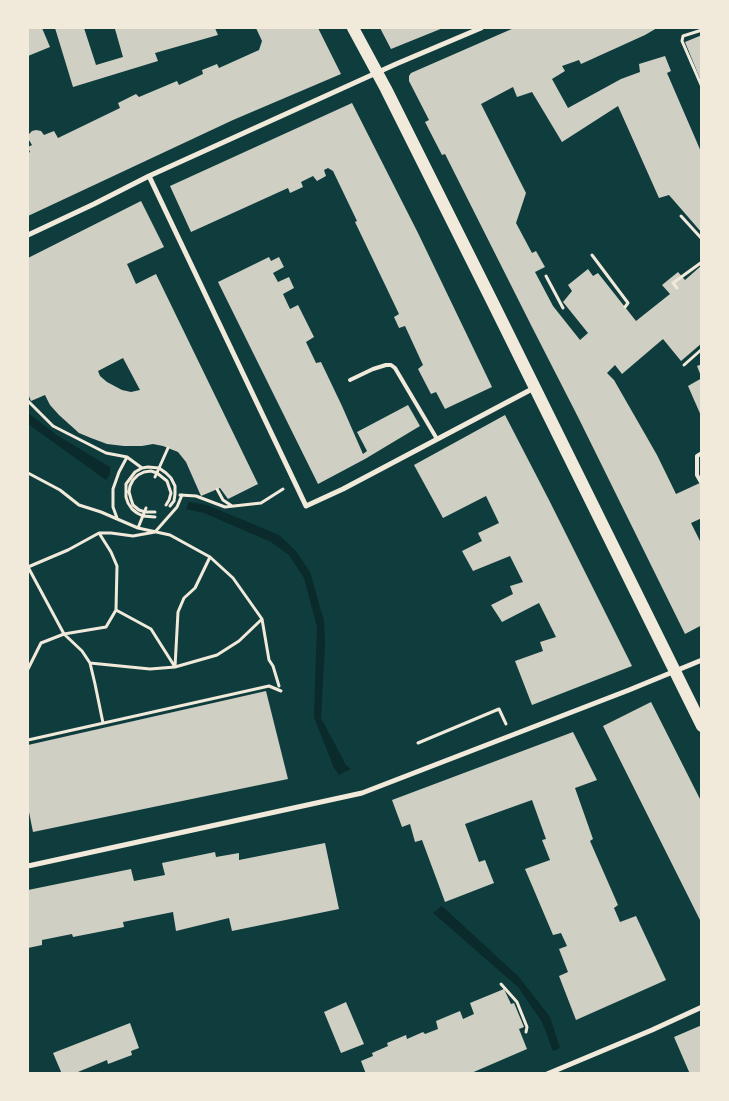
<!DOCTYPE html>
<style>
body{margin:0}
#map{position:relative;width:729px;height:1101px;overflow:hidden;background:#0f3d3e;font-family:Poppins,sans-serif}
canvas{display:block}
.frame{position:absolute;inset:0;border:29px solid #f1e9da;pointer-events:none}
</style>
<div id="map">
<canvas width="729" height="1101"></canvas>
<div class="frame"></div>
</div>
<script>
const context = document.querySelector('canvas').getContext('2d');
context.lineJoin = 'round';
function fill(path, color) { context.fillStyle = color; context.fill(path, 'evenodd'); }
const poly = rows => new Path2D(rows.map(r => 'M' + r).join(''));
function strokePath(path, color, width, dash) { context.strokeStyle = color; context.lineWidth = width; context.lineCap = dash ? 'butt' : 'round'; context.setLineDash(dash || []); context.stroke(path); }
fill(poly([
 [28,413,58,436,110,467,110,474,106,480,28,424],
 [189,502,207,505,279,535,296,551,310,572,324,621,325,643,321,718,346,765,351,769,339,775,334,768,314,717,317,627,304,578,289,555,271,542,204,513,186,509],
 [442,906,519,977,550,1017,568,1073,560,1073,553,1051,542,1022,518,987,433,913]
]), '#0a2a2b');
fill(poly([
 [562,1047,570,1074,558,1074,551,1052]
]), '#0f3d3e');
fill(poly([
 [28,28,42,28,50,47,28,56],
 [55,28,84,28,96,65,123,57,115,29,121,28,215,28,218,35,155,53,158,61,73,87],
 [256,28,318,28,341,74,233,120,28,216,28,153,30,152,28,147,32,145,29,140,29,134,32,131,36,130,41,131,44,135,54,131,58,138,120,108,118,103,136,94,139,97,177,81,179,85,203,74,202,70,217,64,219,68,259,50,262,41],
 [380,28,443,28,391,49],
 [514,28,657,28,645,35,581,64,579,60,562,66,565,71,552,79,568,108,621,79,640,72,639,64,665,56,671,71,667,73,702,154,702,233,669,195,659,198,618,106,562,142,532,92,517,97,513,87,481,104,526,193,516,223,532,253,536,251,545,267,535,272,553,306,580,340,588,333,563,302,572,291,568,285,588,269,593,276,598,273,636,321,670,294,662,285,678,272,685,280,702,265,702,343,681,361,663,339,622,374,615,365,607,373,614,380,657,455,676,494,702,482,702,518,691,523,702,545,702,625,685,634,578,417,532,327,445,154,442,155,425,122,429,120,409,81,409,76,411,73],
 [702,35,702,81,701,81,685,42],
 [352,103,418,233,492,387,445,409,436,392,431,394,418,369,423,365,405,326,399,328,394,317,399,314,355,222,357,221,333,171,328,168,324,170,326,176,317,181,313,176,301,182,303,187,290,193,288,188,191,232,170,186],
 [141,201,164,247,127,264,136,284,156,274,258,484,228,499,220,488,201,496,186,462,178,452,163,446,153,444,142,446,124,446,107,444,91,438,79,433,59,415,50,405,45,395,31,401,28,394,28,258],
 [123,358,140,390,131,392,122,390,107,382,100,376,98,371],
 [269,257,271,261,279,257,284,267,273,273,278,282,289,277,294,288,283,294,290,309,298,305,314,337,306,342,316,363,321,362,342,406,363,454,367,451,357,432,408,405,420,426,365,459,318,484,218,282],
 [702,364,702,376,701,376,697,366],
 [702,378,702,418,688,386],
 [505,415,549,500,632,666,532,705,515,661,543,651,540,642,556,637,539,603,502,622,491,605,513,594,510,586,523,582,510,556,473,571,462,551,482,541,478,533,499,523,486,496,443,518,414,465],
 [266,691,288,779,33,832,28,807,28,745],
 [651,702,702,803,702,924,603,726],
 [573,732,597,780,575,788,593,839,590,841,618,905,614,908,620,922,636,916,666,980,576,1020,559,976,568,972,559,949,567,946,561,933,553,935,525,869,550,860,542,840,546,839,532,800,465,824,479,862,485,860,494,883,445,902,422,840,415,842,410,824,402,827,392,800],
 [325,843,339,909,232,931,229,918,176,931,173,912,123,922,124,927,73,937,72,934,42,940,42,945,28,948,28,890,131,869,134,881,165,875,162,863,215,852,216,857,239,853,239,860],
 [504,989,511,1004,514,1003,524,1027,519,1029,527,1049,469,1074,366,1074,361,1061,373,1056,372,1053,388,1046,387,1043,406,1035,407,1039,423,1032,425,1034,438,1029,436,1021,460,1011,463,1019,474,1014,470,1003],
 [346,1002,364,1044,341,1053,324,1012],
 [130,1023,139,1048,131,1051,132,1055,108,1064,107,1060,73,1074,62,1074,53,1053],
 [702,1025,702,1074,690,1074,674,1037]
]), '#cfcfc3');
strokePath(poly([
 [702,30,683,36,682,41,702,87],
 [681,216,702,239],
 [592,255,628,303,625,307],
 [546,276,563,308],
 [677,288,673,283,702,262],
 [684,365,702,349],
 [28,401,53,426,106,453,127,457,142,468],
 [28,473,60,490,79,505,101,512,138,528,170,535,210,557,233,578,262,619,269,660,273,666,279,686],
 [155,477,168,448],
 [217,489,223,500,232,506],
 [180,495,196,496,225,507,261,503,283,489],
 [155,512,145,512,139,510,133,505,131,499,129,492,130,486,133,480,138,475,144,472,151,471,157,473,167,481,171,493,169,500,166,505],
 [155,517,143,516,137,513,132,509,128,503,126,497,126,484,135,472,142,468,148,467,159,468,166,473,171,478,175,486,175,494,174,501,170,506],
 [117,518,113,507,113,489,119,472,127,457],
 [138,528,146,508],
 [28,567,68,550,99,533,111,533,133,536,155,532,177,507,182,495],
 [28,567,64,634,82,651,90,663,95,684,103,723],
 [116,610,151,629,175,667,217,655,239,641,262,619],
 [90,663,150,669,175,667,178,612,184,598,195,588,210,557],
 [28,669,41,643,64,634,106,627,116,610,117,566,111,552,99,533],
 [28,740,269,686,281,691],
 [418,743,499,709,506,724],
 [501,984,517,1002,527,1027,526,1032]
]), '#f1e9da', 3);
strokePath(poly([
 [350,380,373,369,386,365,391,365,395,368,437,439],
 [701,482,697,475,697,456,702,453]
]), '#f1e9da', 4);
strokePath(poly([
 [149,176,306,506,343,489,534,388],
 [28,235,94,204,149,176,396,64,481,28],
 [28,866,362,793,629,690,702,660],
 [547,1074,652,1030,702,1007]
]), '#f1e9da', 5);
strokePath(poly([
 [353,28,386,89,493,303,702,726]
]), '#f1e9da', 12);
</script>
